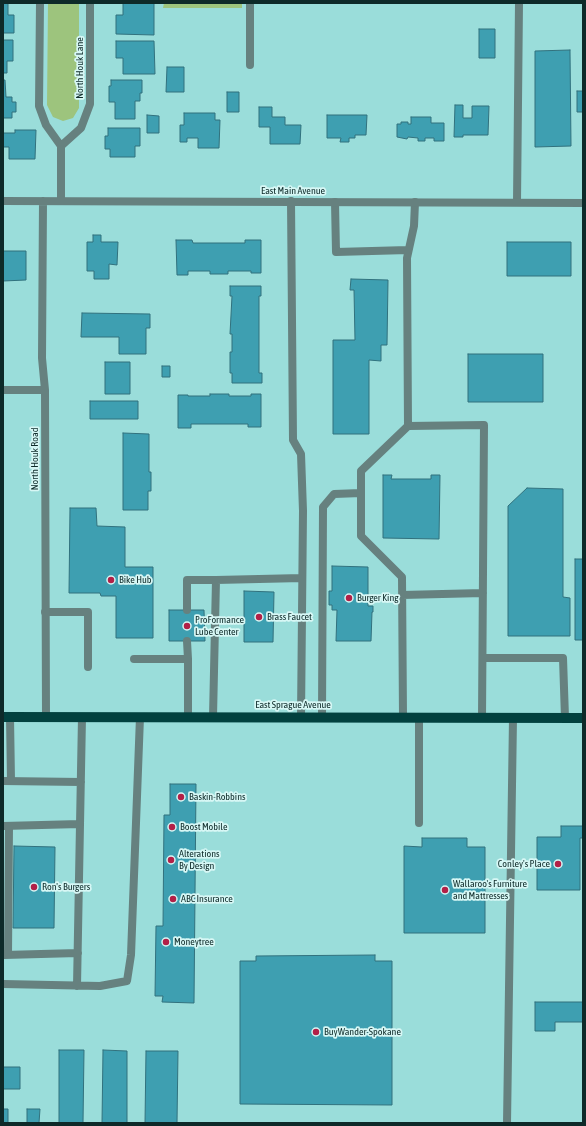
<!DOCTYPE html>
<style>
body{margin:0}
#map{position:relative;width:586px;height:1126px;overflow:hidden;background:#9addda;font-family:"Asap Condensed",sans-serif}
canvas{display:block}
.frame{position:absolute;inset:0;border:4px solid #0e2a29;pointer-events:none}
</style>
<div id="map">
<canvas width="586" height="1126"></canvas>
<div class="frame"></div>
</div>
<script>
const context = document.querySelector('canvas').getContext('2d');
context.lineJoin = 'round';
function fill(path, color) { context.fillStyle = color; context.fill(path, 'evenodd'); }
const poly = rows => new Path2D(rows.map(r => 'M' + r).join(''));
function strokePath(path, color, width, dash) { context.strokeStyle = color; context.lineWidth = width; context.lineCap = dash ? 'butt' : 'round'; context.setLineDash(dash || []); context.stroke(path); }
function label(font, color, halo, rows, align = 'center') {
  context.font = font + ' "Asap Condensed",sans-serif'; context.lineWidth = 3.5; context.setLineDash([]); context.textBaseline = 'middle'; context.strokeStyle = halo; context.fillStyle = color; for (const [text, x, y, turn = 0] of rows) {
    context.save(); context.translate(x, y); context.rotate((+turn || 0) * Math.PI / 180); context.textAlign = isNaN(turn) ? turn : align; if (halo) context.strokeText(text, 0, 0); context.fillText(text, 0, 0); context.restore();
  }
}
fill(poly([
 [48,3,79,3,79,108,73,118,63,121,53,117,47,105],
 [164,3,242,3,242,8,163,8]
]), '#9dc47d');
const building = poly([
 [3,3,8,3,8,15,14,15,14,33,3,33,3,3],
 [123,3,154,3,154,35,116,34,116,15,123,15,123,3],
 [479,29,495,29,495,58,479,58,479,29],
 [3,40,13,40,13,61,7,61,7,73,3,73,3,40],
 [116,41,154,41,155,74,123,74,123,58,116,58,116,41],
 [570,50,571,146,535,147,535,51,570,50],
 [167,67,184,67,184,92,166,92,167,67],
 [3,80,5,80,6,97,12,97,12,102,16,102,16,112,12,112,12,118,3,118,3,80],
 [111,80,142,80,142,93,140,93,140,101,135,101,135,119,115,119,115,102,109,102,109,86,111,86,111,80],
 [577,91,583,91,583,112,577,112,577,91],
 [227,92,239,92,239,112,227,112,227,92],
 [455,105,463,105,463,118,472,118,472,106,489,106,488,135,463,135,463,137,454,137,455,105],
 [259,107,272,107,272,117,285,117,285,125,301,125,300,144,270,144,270,127,259,127,259,107],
 [184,113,215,113,215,120,220,120,219,148,198,148,198,138,187,138,187,142,180,142,180,125,184,125,184,113],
 [147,115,159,116,159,133,147,133,147,115],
 [327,115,367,115,366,135,355,135,355,138,349,138,349,142,340,142,341,138,327,138,327,115],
 [411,117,431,117,431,123,444,123,444,141,434,141,434,138,425,138,425,141,418,141,418,138,408,137,407,139,397,137,397,124,401,124,401,122,408,122,408,124,411,124,411,117],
 [108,128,140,128,140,146,135,146,135,157,110,157,110,149,105,149,105,136,108,136,108,128],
 [15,130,36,130,35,159,9,159,9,147,3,147,3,133,15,133,15,130],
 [93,235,101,235,101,242,118,242,117,265,109,264,109,279,94,279,94,271,87,271,87,242,93,242,93,235],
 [176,240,192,240,193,243,245,243,245,240,261,240,261,273,251,273,251,271,228,271,228,274,210,274,210,271,188,271,188,275,177,275,176,240],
 [507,242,571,242,571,276,507,276,507,242],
 [3,251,26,251,26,280,3,281,3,251],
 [351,279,388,280,387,345,381,345,381,361,369,360,369,434,333,434,333,340,355,340,354,290,350,290,351,279],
 [230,286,261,286,261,296,259,296,259,373,262,373,262,383,232,383,232,373,230,373,230,352,232,352,232,334,230,334,232,296,230,296,230,286],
 [82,313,150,314,150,328,146,328,146,354,119,354,119,337,81,337,82,313],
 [468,354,543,354,543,402,468,402,468,354],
 [105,362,130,362,130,394,105,394,105,362],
 [162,366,170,366,170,377,162,377,162,366],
 [210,394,229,394,229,396,251,396,251,394,261,394,261,427,248,427,248,424,191,424,191,428,178,428,178,395,188,395,188,396,210,396,210,394],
 [90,401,138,401,138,419,90,419,90,401],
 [123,433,149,434,149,472,151,472,151,491,148,491,148,510,123,510,123,433],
 [383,475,392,475,391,479,431,479,431,475,440,475,439,539,383,538,383,475],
 [527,488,563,489,563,597,570,598,570,636,508,636,508,506,527,488],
 [70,508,96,508,97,526,125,527,125,567,153,567,153,638,116,638,116,596,101,596,100,593,69,593,70,508],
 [575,559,583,559,583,640,575,640,575,559],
 [332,566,368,567,368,606,373,606,373,612,372,612,371,641,336,641,337,610,332,610,332,605,329,605,329,591,332,591,332,566],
 [244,591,274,592,273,642,244,642,244,591],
 [169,610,204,610,205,641,169,641,169,610],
 [170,784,196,784,194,1003,162,1002,163,996,155,996,156,926,163,926,164,815,170,815,170,784],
 [561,826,583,826,583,838,580,838,580,890,537,890,537,837,561,837,561,826],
 [422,838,467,838,467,847,485,847,485,933,404,933,404,846,422,847,422,838],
 [14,846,55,847,54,928,13,928,14,846],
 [375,955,375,961,392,961,392,1105,240,1104,240,961,256,961,256,956,375,955],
 [535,1002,583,1002,583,1022,555,1022,555,1031,535,1031,535,1002],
 [59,1050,84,1050,83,1123,59,1123,59,1050],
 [103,1050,127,1051,127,1123,102,1123,103,1050],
 [146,1051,178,1051,177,1123,145,1123,146,1051],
 [3,1067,20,1067,20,1089,3,1089,3,1067],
 [3,1109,8,1109,8,1123,3,1123,3,1109],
 [27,1109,40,1109,39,1123,27,1123,27,1109]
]);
fill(building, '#3e9fb1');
strokePath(building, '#31717d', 1);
strokePath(poly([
 [291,201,293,440,301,454,303,511,301,717],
 [335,202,336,252,408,250],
 [415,202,414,226,407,258,408,426,484,425,482,718],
 [517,202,519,3],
 [402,595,483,593],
 [187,610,187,580,216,580],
 [45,612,88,612,88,667],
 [187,641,188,659],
 [483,658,563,658,565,718],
 [134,659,188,659,188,717],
 [10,717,11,781],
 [213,717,216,580,302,578],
 [322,717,323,507,334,494,361,493],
 [403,717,402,577,361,536,361,471,408,426],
 [3,781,81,782],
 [419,823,419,717],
 [3,826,80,824],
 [4,955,78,953],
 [8,955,9,826],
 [3,984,100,986,127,981,131,955,140,717],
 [77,986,82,717],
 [507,1123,513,718]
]), '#66817f', 8);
strokePath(poly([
 [40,3,39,106,46,125,61,146,61,201],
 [250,65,250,3],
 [61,146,81,128,90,104,90,3],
 [3,201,583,203],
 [43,201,42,358,45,390,46,717],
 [3,390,45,390]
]), '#66817f', 8);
strokePath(poly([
 [3,717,583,718]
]), '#02413f', 10);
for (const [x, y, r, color] of [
 [111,580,4,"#b22047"],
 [349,598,4,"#b22047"],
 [259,617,4,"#b22047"],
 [187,626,4,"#b22047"],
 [181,797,4,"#b22047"],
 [172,827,4,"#b22047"],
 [171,860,4,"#b22047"],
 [558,864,4,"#b22047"],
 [34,887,4,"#b22047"],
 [445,890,4,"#b22047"],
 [173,899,4,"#b22047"],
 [166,942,4,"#b22047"],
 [316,1032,4,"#b22047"]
]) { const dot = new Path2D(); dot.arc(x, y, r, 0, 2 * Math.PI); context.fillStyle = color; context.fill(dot); strokePath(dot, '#d7f7f5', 1.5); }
label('10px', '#0e2a29', '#d7f7f5', [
 ["North Houk Lane",80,68,-90],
 ["East Main Avenue",293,191],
 ["North Houk Road",35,459,-90],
 ["East Sprague Avenue",293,705]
]);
label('10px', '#0e2a29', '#d7f7f5', [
 ["Bike Hub",119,580],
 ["Burger King",357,598],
 ["Brass Faucet",267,617],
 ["ProFormance",195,620],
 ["Lube Center",195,632],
 ["Baskin-Robbins",189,797],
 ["Boost Mobile",180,827],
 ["Alterations",179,854],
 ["By Design",179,866],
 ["Conley's Place",550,864,"right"],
 ["Wallaroo's Furniture",453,884],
 ["and Mattresses",453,896],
 ["Ron's Burgers",42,887],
 ["ABC Insurance",181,899],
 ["Moneytree",174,942],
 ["BuyWander-Spokane",324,1032]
], 'left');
</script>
